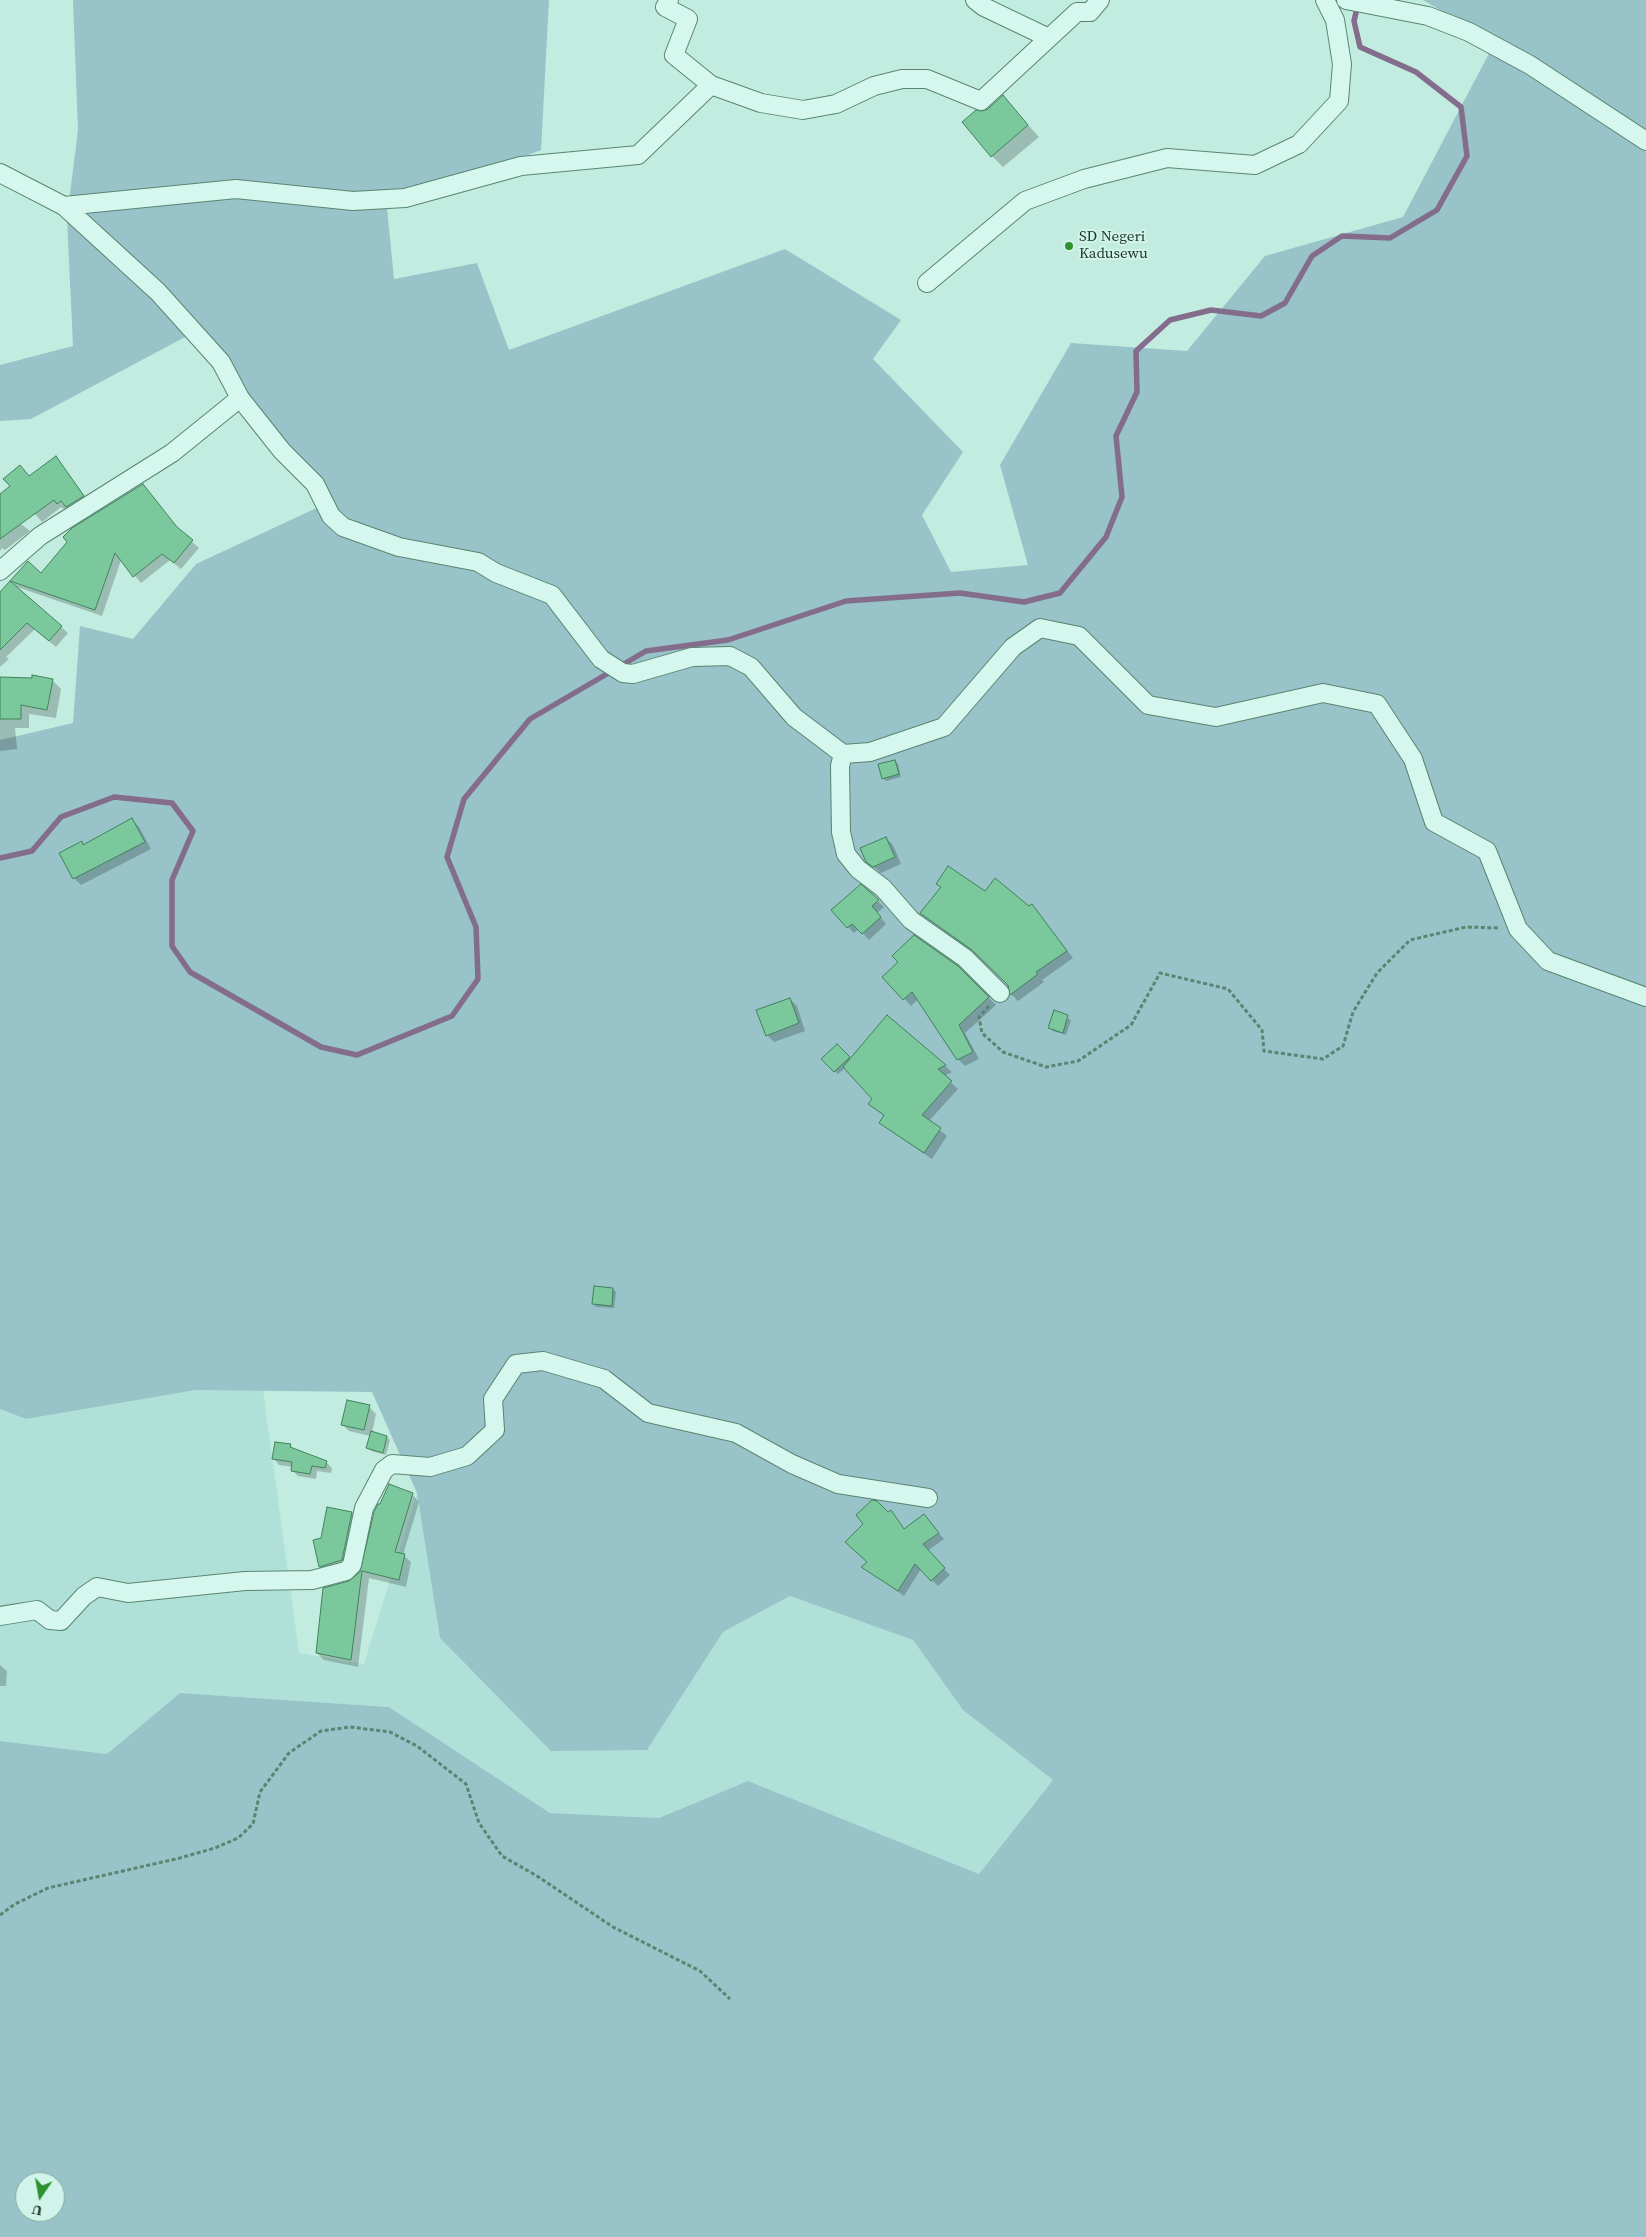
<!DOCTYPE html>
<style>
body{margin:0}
#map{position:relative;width:1646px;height:2237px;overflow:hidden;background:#c2ecdf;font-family:"Source Serif 4",serif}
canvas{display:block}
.north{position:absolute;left:15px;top:2172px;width:50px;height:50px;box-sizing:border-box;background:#d1f4ea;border:1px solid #89a89d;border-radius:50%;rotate:192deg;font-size:14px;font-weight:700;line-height:20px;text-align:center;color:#1e3529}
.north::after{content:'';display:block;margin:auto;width:18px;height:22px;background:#2d912d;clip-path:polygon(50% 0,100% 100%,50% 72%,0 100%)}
</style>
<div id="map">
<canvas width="1646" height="2237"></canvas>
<div class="north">U</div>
</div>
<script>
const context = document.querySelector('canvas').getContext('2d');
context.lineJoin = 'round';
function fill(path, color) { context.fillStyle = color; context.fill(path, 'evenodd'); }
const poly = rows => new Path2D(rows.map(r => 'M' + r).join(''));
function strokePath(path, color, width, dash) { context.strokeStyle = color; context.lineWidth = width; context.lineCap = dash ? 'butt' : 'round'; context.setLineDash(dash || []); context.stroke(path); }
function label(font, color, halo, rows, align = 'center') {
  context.font = font + ' "Source Serif 4",serif'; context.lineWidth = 4; context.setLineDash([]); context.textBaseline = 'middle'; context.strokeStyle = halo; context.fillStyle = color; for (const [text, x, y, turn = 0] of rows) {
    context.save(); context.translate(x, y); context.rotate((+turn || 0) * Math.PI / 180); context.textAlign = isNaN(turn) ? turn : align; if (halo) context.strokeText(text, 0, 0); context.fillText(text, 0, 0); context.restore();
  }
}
fill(poly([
 [196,1390,263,1390,299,1653,364,1664,417,1493,440,1638,647,1750,723,1632,790,1596,913,1640,963,1710,1053,1780,979,1874,748,1781,659,1818,550,1813,389,1707,180,1693,107,1754,0,1741,0,1409,26,1419]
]), '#b0e1d9');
fill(poly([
 [73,0,549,0,541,150,387,208,394,279,477,263,509,350,785,249,901,320,873,359,963,452,922,515,951,572,1028,565,1000,465,1071,343,1187,351,1265,256,1403,217,1495,42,1423,0,1646,0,1646,2237,0,2237,0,1741,107,1754,180,1693,389,1707,550,1813,659,1818,748,1781,979,1874,1053,1780,963,1710,913,1640,790,1596,723,1632,647,1750,551,1751,440,1638,417,1493,372,1392,196,1390,26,1419,0,1409,0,740,73,723,80,626,133,639,196,564,323,505,187,336,31,419,0,421,0,365,73,346,67,218,78,130],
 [25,2182,55,2182,55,2212,25,2212]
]), '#97c3c9');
fill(poly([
 [1003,97,1039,137,1003,167,992,156,983,113,988,110],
 [56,458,90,503,74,513,68,508,65,510,61,507,42,522,5,479,20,467,30,477],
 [143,485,181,532,199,548,181,569,170,560,141,583,121,560,102,616,14,586,68,633,56,647,35,629,6,657,9,659,0,667,0,595,15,585,12,581,41,575],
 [0,508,30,531,5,550,2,548,0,551],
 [0,679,52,680,61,689,56,718,29,714,29,728,15,728,17,749,0,751],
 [895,761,898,764,901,777,886,781,883,778],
 [132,820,139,827,151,849,81,885,74,878,81,843,84,846],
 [886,838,893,845,901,864,881,873,867,861],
 [861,886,884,907,877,913,886,924,869,940,859,929,854,933,848,927],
 [985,892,1029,908,1032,905,1073,958,1042,980,1044,982,1018,1001,1011,994,1009,985,981,957,921,913],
 [957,967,996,1005,965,1033,979,1059,965,1066,958,1059,918,999,911,1006,884,977],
 [790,999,797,1006,805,1031,774,1042,767,1035],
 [1055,1012,1071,1020,1066,1035,1053,1031,1050,1028],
 [888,1017,952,1072,944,1076,958,1089,929,1121,947,1136,932,1159,888,1129,881,1122,885,1117,870,1104,873,1099,845,1068,838,1074,823,1059,837,1045,851,1060],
 [613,1289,616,1292,614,1308,596,1307,593,1303],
 [369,1407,376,1414,372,1433,387,1437,390,1440,386,1455,371,1451,368,1448,370,1436,349,1431,342,1424],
 [290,1445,295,1450,326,1462,332,1468,331,1473,317,1471,316,1479,298,1476,292,1470,293,1467,279,1465,274,1459],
 [412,1494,419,1502,403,1555,411,1562,406,1587,369,1578,358,1667,324,1660,317,1653,350,1582,361,1573,375,1512],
 [891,1512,905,1530,924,1516,944,1539,927,1551,950,1575,938,1586,921,1569,904,1596,863,1567,869,1562,888,1514],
 [352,1513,359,1520,349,1567,328,1574,320,1566,322,1539],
 [0,1665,7,1671,6,1686,0,1686]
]), '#0003');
strokePath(poly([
 [0,858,32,851,61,817,114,797,172,803,193,831,172,880,172,946,190,972,321,1047,357,1055,452,1016,478,979,476,927,447,857,464,799,530,719,646,651,728,640,846,601,960,593,1024,602,1060,593,1106,537,1122,497,1116,436,1137,392,1136,351,1170,320,1211,310,1261,316,1285,303,1312,256,1342,236,1390,238,1437,210,1467,156,1461,107,1416,72,1360,47,1354,21,1358,4]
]), '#846c8c', 5.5);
const building = poly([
 [1003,95,1028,125,991,157,962,122,976,110,982,111,988,109,1003,95],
 [56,456,84,496,66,507,61,501,57,504,54,500,0,539,0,494,10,486,3,479,20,465,29,476,56,456],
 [143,484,177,527,193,540,174,563,162,554,133,577,115,553,95,610,10,581,28,561,41,573,67,542,63,537,72,528,143,484],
 [10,581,62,626,49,641,27,623,0,650,0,592,10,581],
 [32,675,53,679,47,710,21,705,21,719,0,719,0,677,32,678,32,675],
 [895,760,899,774,882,779,878,764,895,760],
 [132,818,145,842,73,879,59,853,82,841,83,845,132,818],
 [886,837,895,857,873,867,866,862,860,848,886,837],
 [948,866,985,891,995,878,1029,906,1032,904,1067,951,1036,972,1038,974,1010,995,1008,985,972,950,920,913,941,887,936,884,948,866],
 [861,884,879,900,872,906,881,917,862,934,852,924,847,928,831,910,861,884],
 [914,935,958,966,989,997,959,1025,973,1052,957,1060,912,992,903,1000,882,977,898,962,892,956,914,935],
 [790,998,799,1023,766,1036,756,1010,790,998],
 [1054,1010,1068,1015,1063,1033,1048,1028,1054,1010],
 [887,1015,946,1065,938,1069,952,1081,922,1115,941,1128,924,1153,879,1123,884,1115,868,1104,872,1099,843,1067,887,1015],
 [837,1044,850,1057,834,1072,821,1059,837,1044],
 [594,1286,613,1288,612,1306,592,1304,594,1286],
 [347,1400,370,1405,364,1430,341,1425,347,1400],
 [371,1431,387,1436,383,1453,366,1448,371,1431],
 [275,1442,291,1444,290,1447,327,1461,325,1468,312,1466,310,1474,291,1471,292,1462,272,1459,275,1442],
 [389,1484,413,1493,395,1552,405,1554,399,1580,362,1571,351,1660,316,1653,323,1588,349,1581,360,1572,374,1512,378,1504,380,1504,389,1484],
 [872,1500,877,1501,888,1512,891,1510,904,1529,924,1514,939,1533,923,1544,945,1568,931,1581,915,1564,898,1591,861,1567,867,1562,845,1542,863,1524,856,1515,872,1500],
 [327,1507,352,1512,342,1560,319,1567,313,1540,321,1538,327,1507]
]);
fill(building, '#7ac89b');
strokePath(building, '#41835b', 1);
const minor = poly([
 [669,0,665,7,688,19,674,55,711,85,761,103,803,110,836,104,874,86,902,79,927,79,981,101,1077,12,1090,12,1100,0],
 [975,0,984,7,1049,38],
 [1346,0,1428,16,1469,32,1530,65,1646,141],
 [0,173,64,206,158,292,221,362,240,398,282,451,315,484,331,516,343,527,399,547,478,562,496,573,552,595,601,659,623,673,633,674,692,657,730,656,751,667,794,717,843,754,840,766,841,832,846,854,858,869,883,888,911,920,965,958,1000,993],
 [64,206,236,189,353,201,405,198,521,166,638,155,711,85],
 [927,283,1025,201,1084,179,1167,158,1255,165,1299,144,1339,101,1342,64,1335,20,1325,0],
 [0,571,40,536,172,453,240,398],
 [843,754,870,752,944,727,1013,647,1040,628,1079,636,1148,705,1216,717,1323,693,1377,704,1413,759,1434,822,1487,851,1518,929,1548,961,1646,997],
 [0,1616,37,1610,50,1620,61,1621,84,1596,97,1587,128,1593,245,1581,312,1580,346,1571,352,1565,364,1508,384,1470,392,1464,430,1467,467,1456,495,1430,493,1399,516,1364,543,1361,604,1379,648,1413,736,1433,792,1464,838,1484,928,1498]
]);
strokePath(minor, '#5a8571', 20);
strokePath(poly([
 [989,1006,979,1017,982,1033,1003,1052,1046,1067,1078,1061,1131,1025,1160,973,1228,989,1262,1030,1264,1051,1323,1059,1343,1046,1353,1012,1377,973,1410,940,1466,927,1499,928],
 [0,1915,15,1904,48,1888,180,1858,215,1848,238,1838,253,1824,260,1792,289,1753,321,1731,350,1727,390,1732,417,1746,466,1784,479,1823,502,1856,537,1876,613,1927,700,1971,730,1999]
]), '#5a8571', 3, [4, 2.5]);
strokePath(minor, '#d5f7ed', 18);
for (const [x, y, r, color] of [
 [1069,246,5,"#2d912d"]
]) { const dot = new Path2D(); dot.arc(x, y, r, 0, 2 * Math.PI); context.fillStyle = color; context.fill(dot); strokePath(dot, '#d1f4ea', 2); }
label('15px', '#1e3529', '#d1f4ea', [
 ["SD Negeri",1079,237],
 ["Kadusewu",1079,254]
], 'left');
</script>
